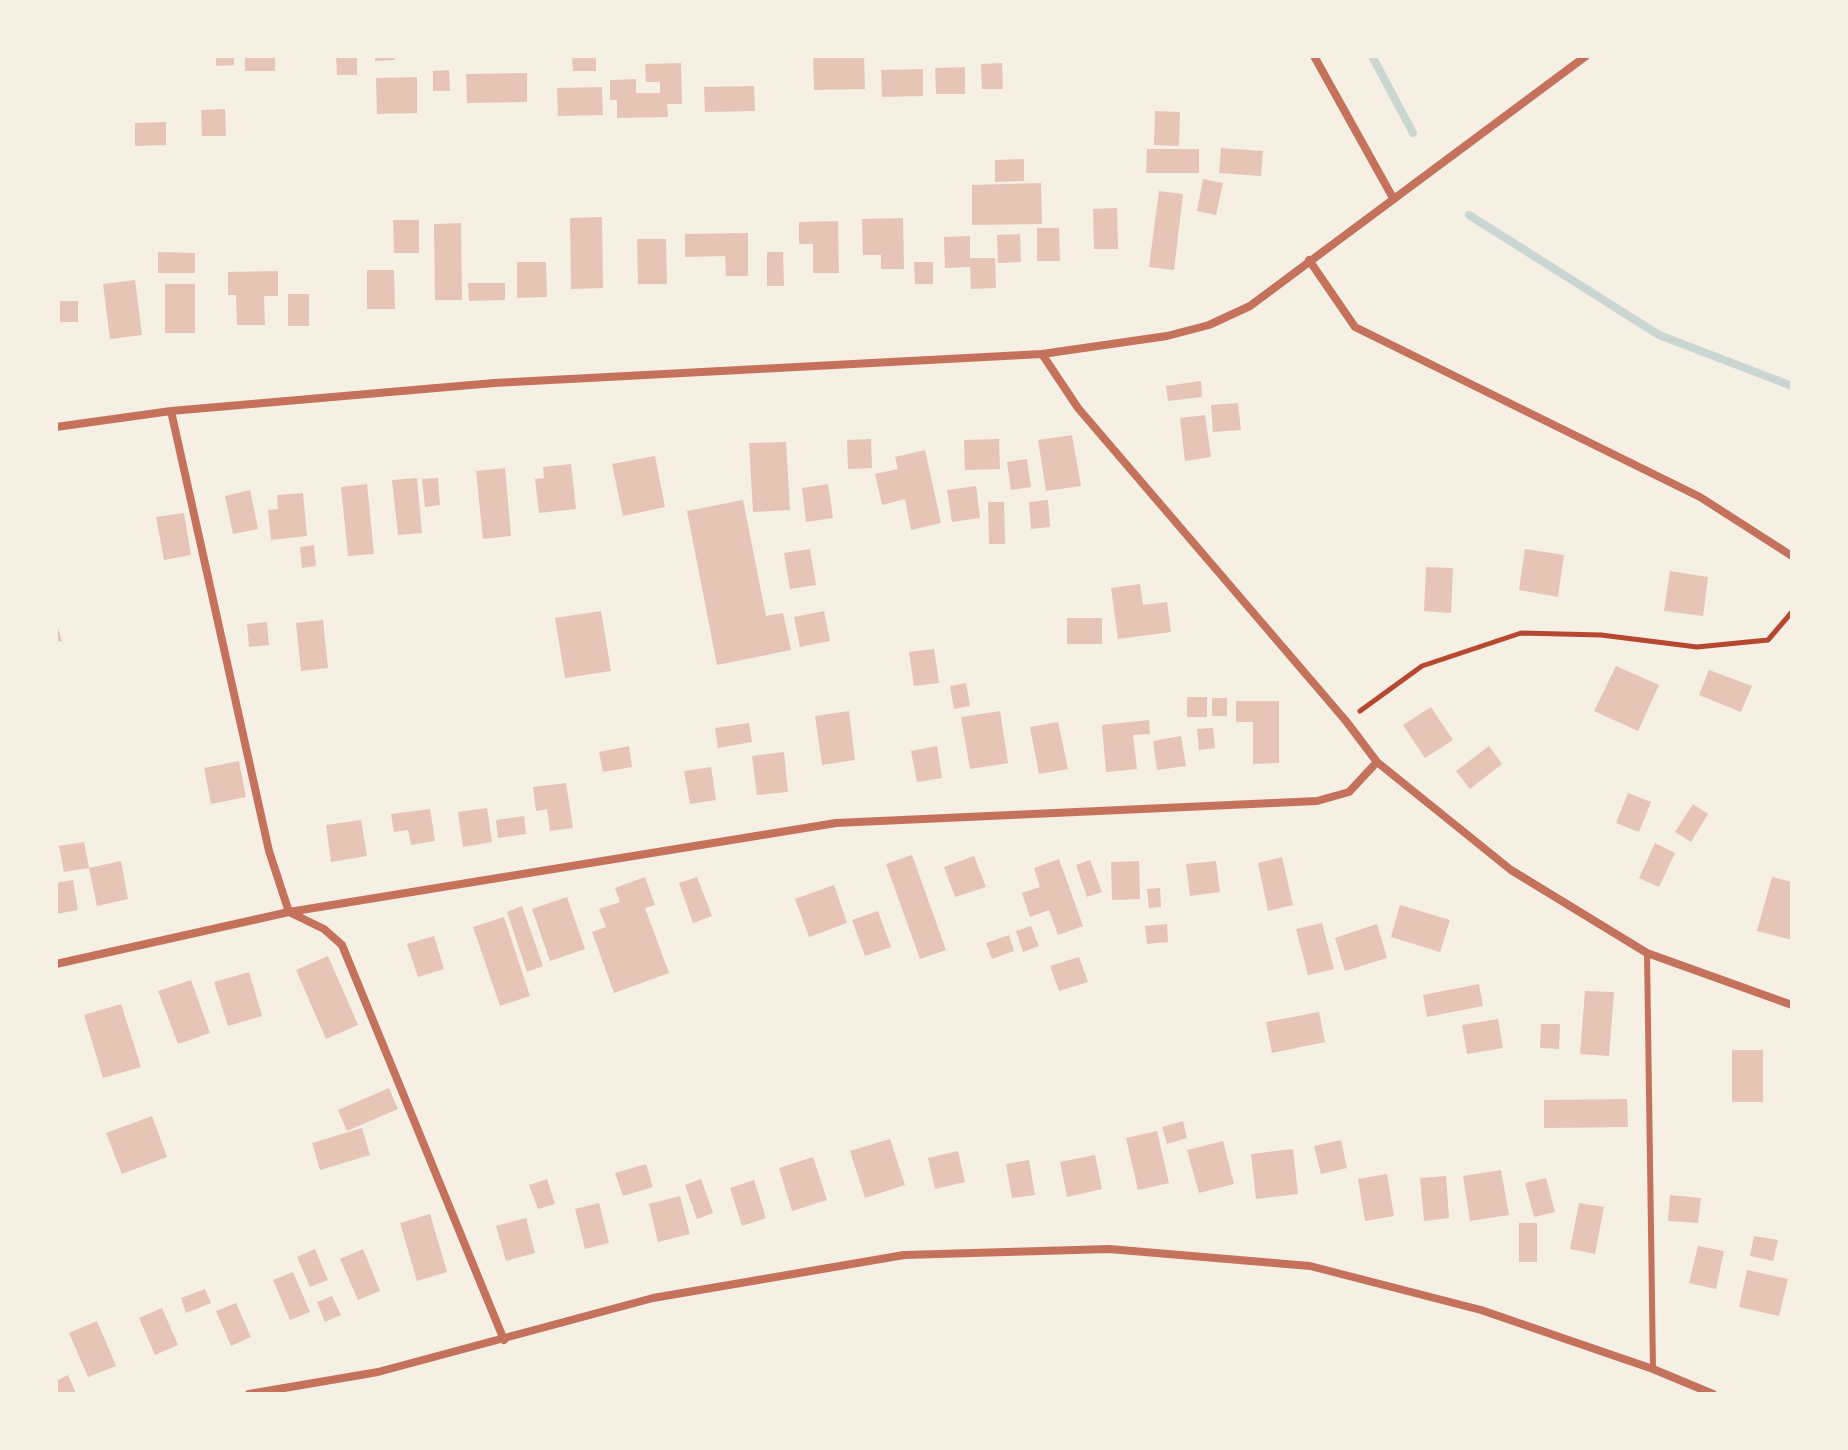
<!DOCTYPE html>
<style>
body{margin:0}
#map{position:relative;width:1848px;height:1450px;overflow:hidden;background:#f6efe4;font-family:"Exo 2",sans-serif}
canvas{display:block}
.frame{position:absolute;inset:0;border:58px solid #f6efe4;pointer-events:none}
</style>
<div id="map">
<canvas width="1848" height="1450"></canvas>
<div class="frame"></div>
</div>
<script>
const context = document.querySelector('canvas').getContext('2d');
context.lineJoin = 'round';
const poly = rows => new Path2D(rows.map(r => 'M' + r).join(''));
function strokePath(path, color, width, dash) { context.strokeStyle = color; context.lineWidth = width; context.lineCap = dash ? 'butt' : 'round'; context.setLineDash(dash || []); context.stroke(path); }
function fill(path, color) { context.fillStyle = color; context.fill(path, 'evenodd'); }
strokePath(poly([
 [1372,56,1413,133],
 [1469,215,1659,335,1792,386]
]), '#c9d6d2', 8);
fill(poly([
 [216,56,234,56,234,65,216,66],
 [245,56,275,56,275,71,245,71],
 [336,56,357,56,357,75,337,75],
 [375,56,395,56,395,60,375,61],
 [572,56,596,56,596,71,573,71],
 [813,56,864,56,865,89,814,90],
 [681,63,682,104,667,104,668,117,617,118,617,100,610,100,610,80,636,79,636,93,660,93,660,82,646,82,645,64],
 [1002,63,1003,89,982,89,981,64],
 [965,67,965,94,936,94,935,68],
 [923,69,923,96,882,97,881,70],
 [449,70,450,91,433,91,433,71],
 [527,73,527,102,467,103,466,74],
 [417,77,417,113,377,114,376,78],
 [754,86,755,111,705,112,704,87],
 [602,87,603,115,558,116,557,88],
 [225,109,226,136,202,136,201,110],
 [1155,111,1180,112,1179,146,1154,145],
 [166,122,166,145,135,146,135,123],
 [1221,148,1263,151,1261,176,1219,173],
 [1147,149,1199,149,1199,173,1146,173],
 [1024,159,1024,181,995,182,995,160],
 [1203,179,1223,183,1216,215,1197,211],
 [1041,183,1042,224,972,225,972,185],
 [1159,191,1183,194,1174,270,1149,267],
 [1117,208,1118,249,1094,249,1093,209],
 [602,217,603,288,571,289,570,218],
 [903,218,904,269,881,269,881,255,863,255,862,219],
 [393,220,419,220,419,253,394,253],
 [838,221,839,273,813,273,813,244,799,244,799,222],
 [461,223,462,300,435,300,434,224],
 [1037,228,1059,228,1060,261,1037,261],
 [748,233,748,276,726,276,725,256,685,257,685,234],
 [1020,234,1021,262,998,263,997,235],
 [970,236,970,258,995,258,996,288,971,289,970,267,945,268,944,237],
 [637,239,666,239,667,284,638,284],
 [158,252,195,253,195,273,158,273],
 [767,252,783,252,784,286,767,286],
 [517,262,546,262,547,297,517,298],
 [914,262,933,262,933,284,915,284],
 [367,270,394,270,395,309,367,309],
 [278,271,278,296,264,296,265,325,237,325,236,295,228,295,228,272],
 [135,280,142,335,110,339,103,284],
 [468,283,505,283,505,300,469,301],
 [165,284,195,284,195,333,165,333],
 [288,294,309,294,309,326,288,326],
 [60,301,78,301,78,322,60,322],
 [1201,381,1202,397,1168,401,1166,386],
 [1238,403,1241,430,1213,432,1211,405],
 [1205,415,1211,457,1185,461,1180,418],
 [1072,435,1081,486,1046,491,1038,440],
 [871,439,872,468,848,469,847,440],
 [999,439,1000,469,965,470,964,440],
 [786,442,790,510,753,512,749,443],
 [925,450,941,523,911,530,905,499,882,505,875,474,898,469,895,457],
 [655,456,665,507,623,516,612,464],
 [1027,459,1031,487,1011,490,1007,462],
 [571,464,576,509,539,513,535,479,544,478,543,467],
 [505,468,511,536,483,539,476,471],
 [417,478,422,533,398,535,392,480],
 [438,478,440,505,425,507,422,479],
 [367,484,374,554,348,556,341,487],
 [828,484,833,518,806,522,802,488],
 [976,486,980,518,952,522,947,490],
 [250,490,258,529,233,534,225,496],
 [303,493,307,536,271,540,268,510,278,509,277,495],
 [743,500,766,616,783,613,791,650,717,665,687,511],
 [1048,500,1050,527,1031,529,1029,502],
 [988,502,1004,502,1005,544,989,544],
 [184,513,191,555,164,560,156,517],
 [314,545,316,566,302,568,300,547],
 [810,549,816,585,790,589,784,553],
 [1525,549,1564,555,1558,597,1519,590],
 [1426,567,1453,568,1451,613,1424,611],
 [1670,571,1708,577,1703,616,1664,611],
 [1140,584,1143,605,1167,602,1171,632,1118,639,1111,588],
 [601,611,611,671,565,678,555,618],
 [824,611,830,641,800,647,794,617],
 [1067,618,1102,618,1102,644,1067,644],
 [323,620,328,668,301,671,296,623],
 [56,621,62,641,56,642],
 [267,622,269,645,249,647,247,624],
 [934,649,939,683,914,686,909,652],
 [1616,666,1659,685,1638,731,1594,711],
 [1709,670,1752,686,1741,712,1699,695],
 [966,683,970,706,954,709,950,686],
 [1187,697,1207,697,1207,717,1187,717],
 [1212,698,1227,698,1227,716,1212,716],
 [1236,701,1279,701,1279,763,1253,764,1253,722,1236,722],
 [1431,707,1453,740,1425,758,1403,725],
 [849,711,855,760,822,765,815,716],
 [1000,711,1008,763,970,769,961,717],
 [1149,720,1150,734,1133,735,1137,769,1106,772,1102,725],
 [1058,722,1068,769,1039,774,1030,727],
 [749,723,752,742,718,748,715,728],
 [1213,728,1215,748,1199,750,1197,729],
 [1181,736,1186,766,1157,770,1153,741],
 [629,746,632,767,603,772,599,752],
 [937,746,942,778,917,782,911,751],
 [1489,746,1502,764,1470,789,1456,771],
 [784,752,788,792,757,795,752,756],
 [239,761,246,797,211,804,204,768],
 [711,767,716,800,690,804,684,771],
 [566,783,573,828,550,831,547,809,536,811,533,787],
 [1628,793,1651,802,1639,832,1616,823],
 [1693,804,1708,814,1691,842,1675,832],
 [487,808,492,842,463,847,458,812],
 [430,809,435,841,411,845,408,830,394,832,391,814],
 [524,816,526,834,498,838,496,820],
 [361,820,367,856,331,862,326,825],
 [84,842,89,868,121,861,128,899,97,906,89,868,64,872,59,846],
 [1655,843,1675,853,1659,887,1639,878],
 [912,855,946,950,920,959,886,864],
 [974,856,986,887,955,897,944,867],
 [1282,857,1293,905,1268,911,1258,863],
 [1059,859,1083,926,1058,935,1049,910,1030,917,1022,893,1040,887,1034,868],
 [1090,860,1102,892,1087,897,1076,865],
 [1139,861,1140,899,1112,900,1111,862],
 [1216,861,1220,892,1190,896,1186,864],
 [645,877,655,905,645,908,669,973,614,993,592,932,606,927,599,909,620,902,615,888],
 [697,877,712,916,693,923,679,883],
 [1772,877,1792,882,1792,940,1757,931],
 [73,880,78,910,56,914,56,883],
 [834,885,847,923,809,937,795,899],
 [1160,888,1161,907,1149,908,1147,889],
 [567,897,585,949,550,961,532,909],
 [1400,905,1450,920,1440,952,1391,937],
 [522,906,543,966,527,972,507,912],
 [878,911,891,947,865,956,852,920],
 [504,917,530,996,500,1006,473,927],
 [1322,923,1334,969,1308,975,1296,929],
 [1167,924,1168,942,1147,944,1145,926],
 [1377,924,1387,958,1345,971,1335,938],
 [1031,926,1039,946,1023,952,1016,931],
 [1009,935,1014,951,992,959,986,943],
 [434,936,444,969,418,977,407,944],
 [328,956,358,1025,326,1039,296,970],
 [1079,957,1088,982,1059,991,1050,966],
 [249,972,262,1016,228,1026,214,982],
 [191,980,210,1033,178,1044,158,991],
 [1479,984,1483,1006,1427,1017,1423,995],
 [1585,991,1614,992,1609,1056,1580,1054],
 [121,1004,141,1067,103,1078,84,1015],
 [1319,1012,1325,1042,1272,1053,1266,1022],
 [1498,1019,1503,1048,1467,1054,1462,1025],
 [1541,1024,1560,1024,1559,1049,1540,1048],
 [1732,1050,1763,1050,1763,1102,1732,1102],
 [389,1088,398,1109,347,1131,338,1110],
 [1627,1099,1628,1127,1544,1128,1544,1100],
 [152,1116,167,1157,122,1174,106,1133],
 [1183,1121,1187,1138,1167,1144,1162,1127],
 [362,1128,370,1155,320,1170,312,1143],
 [1157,1131,1169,1183,1138,1190,1126,1138],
 [890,1139,905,1185,865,1198,850,1151],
 [1341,1140,1347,1168,1321,1174,1314,1146],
 [1223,1141,1234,1184,1199,1193,1187,1150],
 [1293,1149,1298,1194,1256,1199,1251,1154],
 [958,1151,965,1182,935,1189,928,1158],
 [1095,1155,1102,1189,1067,1197,1060,1162],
 [813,1157,827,1200,792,1211,779,1168],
 [1029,1160,1035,1195,1012,1198,1006,1164],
 [646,1164,653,1187,623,1196,615,1173],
 [1501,1170,1509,1215,1470,1221,1463,1176],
 [1387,1174,1394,1216,1365,1221,1358,1179],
 [1446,1176,1449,1218,1424,1221,1420,1178],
 [1546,1178,1555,1212,1534,1217,1525,1183],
 [547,1179,555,1204,538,1209,529,1185],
 [701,1179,713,1213,697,1219,685,1185],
 [754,1180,766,1218,742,1226,730,1188],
 [1670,1195,1701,1198,1698,1223,1668,1221],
 [680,1196,690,1234,658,1242,649,1204],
 [599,1203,609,1243,585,1249,575,1209],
 [1579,1203,1604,1207,1595,1254,1570,1249],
 [430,1214,447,1272,417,1281,400,1223],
 [526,1218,535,1253,506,1261,496,1226],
 [1519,1223,1537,1223,1537,1262,1519,1262],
 [1754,1236,1778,1240,1773,1261,1750,1256],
 [1698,1246,1724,1251,1716,1289,1689,1283],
 [315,1249,328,1280,310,1287,297,1257],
 [363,1249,380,1291,358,1300,340,1259],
 [1747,1270,1788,1279,1779,1316,1739,1307],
 [293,1272,310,1312,290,1320,273,1280],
 [205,1289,211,1303,186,1313,181,1298],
 [332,1296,341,1315,325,1322,317,1302],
 [236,1303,251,1337,231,1346,216,1311],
 [162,1308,178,1345,155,1355,139,1318],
 [97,1321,116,1366,88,1377,69,1333],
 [68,1375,76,1393,57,1394,56,1381]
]), '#e6c5b7');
strokePath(poly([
 [1360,711,1422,666,1521,633,1601,635,1697,647,1768,640,1792,612]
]), '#b5482f', 5);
strokePath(poly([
 [1647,953,1653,1369]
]), '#c5725c', 6);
strokePath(poly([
 [1314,56,1393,198],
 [1309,260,1355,327,1700,497,1792,556],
 [1042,354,1078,408,1346,721,1377,762,1511,870,1647,953,1792,1005],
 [171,411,269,851,289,912,324,929,342,945,504,1340],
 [56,427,171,411,494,383,1042,354,1167,336,1209,325,1250,306,1586,56],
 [56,964,289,912,836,823,1317,801,1349,792,1377,762],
 [249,1394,378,1372,653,1298,904,1255,1109,1249,1310,1266,1481,1310,1653,1369,1713,1394]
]), '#c5725c', 8);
</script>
